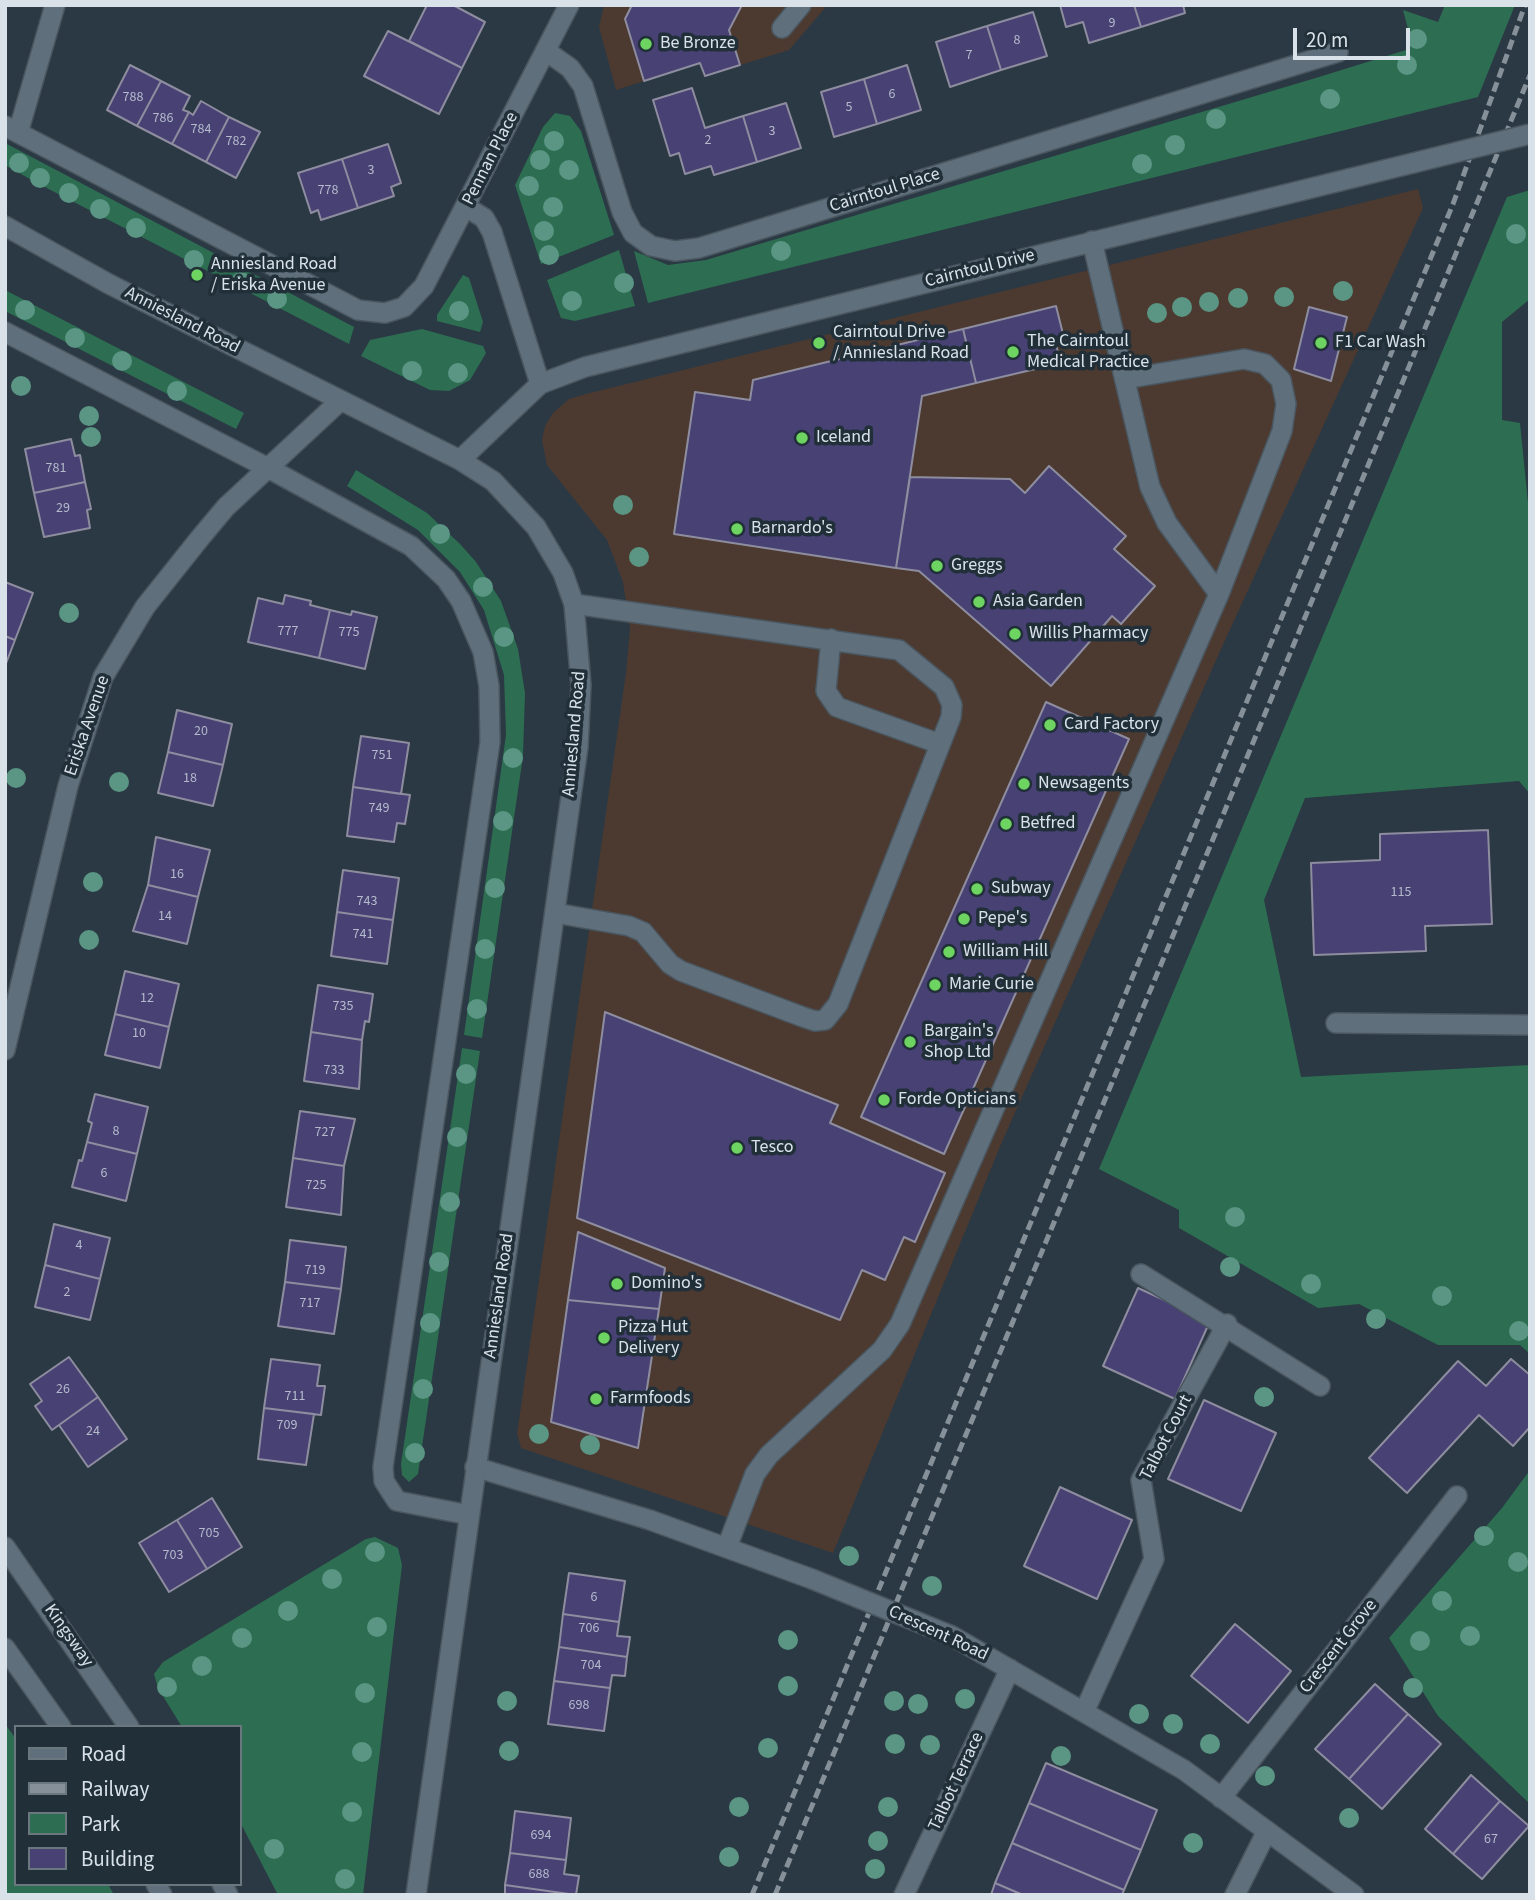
<!DOCTYPE html>
<style>
body{margin:0}
#map{position:relative;width:1535px;height:1900px;overflow:hidden;background:#2b3944;font-family:"Source Sans 3",sans-serif}
canvas{display:block}
.frame{position:absolute;inset:0;border:7px solid #d9e2e9;pointer-events:none}
.legend{position:absolute;left:14px;top:1725px;width:228px;height:161px;box-sizing:border-box;background:#212f39;border:2px solid #6b777f;margin:0;padding:9px 12px;list-style:none;font-size:21px;color:#d9e2e9}
.legend li{display:flex;align-items:center;gap:14px;height:35px}
.legend b{width:35px;border:2px solid #6b777f}
.scale{position:absolute;left:1293px;top:28px;width:117px;height:32px;box-sizing:border-box;border:4px solid #d9e2e9;border-top:0;padding-left:9px;font-size:21px;line-height:24px;white-space:nowrap;color:#d9e2e9;-webkit-text-stroke:5px #212f39;paint-order:stroke}
</style>
<div id="map">
<canvas width="1535" height="1900"></canvas>
<div class="frame"></div>
<ul class="legend">
<li><b style="height:9px;background:#5f6f7b"></b>Road</li>
<li><b style="height:9px;background:#859099"></b>Railway</li>
<li><b style="height:19px;background:#2d6e52"></b>Park</li>
<li><b style="height:19px;background:#474174"></b>Building</li>
</ul>
<div class="scale">20 m</div>
</div>
<script>
const context = document.querySelector('canvas').getContext('2d');
context.lineJoin = 'round';
function fill(path, color) { context.fillStyle = color; context.fill(path, 'evenodd'); }
const poly = rows => new Path2D(rows.map(r => 'M' + r).join(''));
function strokePath(path, color, width, dash) { context.strokeStyle = color; context.lineWidth = width; context.lineCap = dash ? 'butt' : 'round'; context.setLineDash(dash || []); context.stroke(path); }
function label(font, color, halo, rows, align = 'center') {
  context.font = font + ' "Source Sans 3",sans-serif'; context.lineWidth = 7; context.setLineDash([]); context.textBaseline = 'middle'; context.strokeStyle = halo; context.fillStyle = color; for (const [text, x, y, turn = 0] of rows) {
    context.save(); context.translate(x, y); context.rotate((+turn || 0) * Math.PI / 180); context.textAlign = isNaN(turn) ? turn : align; if (halo) context.strokeText(text, 0, 0); context.fillText(text, 0, 0); context.restore();
  }
}
fill(poly([
 [604,5,824,5,825,8,789,50,705,76,700,63,616,90,599,27],
 [1418,189,1423,208,1221,649,1001,1144,833,1553,521,1448,517,1434,626,673,630,628,623,582,607,540,547,465,542,440,545,426,553,413,569,399,586,394]
]), '#4c3a31');
fill(poly([
 [1445,5,1515,5,1478,97,648,303,634,251,668,265,706,260,1319,77,1406,50,1408,29,1403,10,1438,22],
 [555,113,570,116,581,131,614,235,541,264,515,185,543,127],
 [5,143,354,327,349,344,37,183,5,165],
 [1530,190,1530,299,1502,322,1502,420,1520,423,1530,523,1530,794,1519,781,1305,798,1264,900,1301,1077,1530,1065,1530,1354,1520,1345,1438,1345,1359,1304,1318,1308,1179,1228,1179,1210,1099,1169,1507,197],
 [619,250,635,306,575,321,561,318,547,280],
 [463,275,469,278,483,322,480,332,437,321,437,315],
 [5,290,244,413,236,429,5,311],
 [422,329,483,346,486,353,470,380,449,391,430,390,361,356,370,340],
 [356,470,427,513,460,544,476,562,501,601,518,649,525,693,523,756,482,1038,464,1035,506,735,504,675,484,610,460,572,418,530,347,486],
 [462,1048,480,1051,418,1474,409,1482,402,1475,401,1464],
 [1530,1470,1530,1804,1438,1716,1389,1638,1502,1508],
 [375,1537,398,1548,402,1565,363,1895,278,1895,240,1822,240,1727,182,1727,158,1688,154,1674,163,1662,366,1539],
 [5,1724,16,1739,16,1884,108,1884,114,1895,5,1895]
]), '#2d6e52');
const building = poly([
 [427,5,453,5,485,22,462,68,409,41,427,5],
 [632,5,742,5,729,30,740,65,705,76,700,63,644,81,625,19,632,5],
 [1060,5,1134,5,1141,27,1089,43,1083,22,1066,27,1060,5],
 [1134,5,1183,5,1185,13,1141,27,1134,5],
 [1033,12,1047,56,1001,70,987,26,1033,12],
 [987,26,1001,70,950,87,936,42,987,26],
 [388,31,462,68,439,114,364,76,388,31],
 [130,65,161,81,137,126,107,110,130,65],
 [907,65,921,110,877,124,864,79,907,65],
 [864,79,877,124,834,137,821,92,864,79],
 [161,81,190,96,183,110,189,112,172,144,137,126,161,81],
 [692,88,705,128,743,116,757,162,714,175,711,166,685,174,679,153,670,156,653,100,692,88],
 [201,101,229,117,206,162,172,144,189,112,193,115,201,101],
 [786,103,801,148,757,162,743,116,786,103],
 [229,117,260,132,236,178,206,162,229,117],
 [388,144,401,183,391,187,394,196,358,208,342,159,388,144],
 [342,159,358,208,321,220,318,210,311,213,298,173,342,159],
 [1056,306,1064,338,1055,341,1061,363,976,383,963,329,1056,306],
 [1309,307,1347,317,1331,381,1294,369,1309,307],
 [963,329,976,383,922,396,896,568,674,534,695,392,750,400,753,380,963,329],
 [71,439,75,456,80,455,85,482,34,493,25,449,71,439],
 [1049,466,1126,536,1114,549,1155,586,1121,624,1112,616,1051,686,919,571,896,568,910,477,1010,479,1025,493,1049,466],
 [85,482,91,509,87,510,90,528,44,537,34,493,85,482],
 [5,582,33,593,15,640,5,636,5,582],
 [285,595,311,601,310,605,330,610,319,658,248,642,258,598,283,604,285,595],
 [330,610,351,615,352,611,377,617,365,669,319,658,330,610],
 [5,636,15,640,5,666,5,636],
 [1046,702,1129,739,944,1154,861,1117,1046,702],
 [177,710,232,724,223,765,168,752,177,710],
 [361,736,409,743,401,794,353,787,361,736],
 [168,752,223,765,213,806,158,793,168,752],
 [353,787,410,795,405,824,397,823,394,842,347,836,353,787],
 [1488,830,1492,924,1425,926,1426,951,1314,955,1311,863,1380,860,1380,834,1488,830],
 [156,837,210,850,198,897,148,885,156,837],
 [343,870,399,878,393,920,337,912,343,870],
 [148,885,198,897,187,944,133,931,148,885],
 [337,912,393,920,387,964,331,956,337,912],
 [125,971,179,984,169,1027,115,1014,125,971],
 [318,985,373,994,369,1022,365,1021,362,1040,311,1032,318,985],
 [605,1012,838,1105,830,1123,945,1173,915,1242,904,1237,885,1280,862,1270,840,1320,577,1218,605,1012],
 [115,1014,169,1027,160,1068,105,1055,115,1014],
 [311,1032,362,1040,359,1089,304,1081,311,1032],
 [95,1094,148,1107,137,1154,87,1142,92,1123,88,1121,95,1094],
 [300,1111,355,1119,344,1166,293,1158,300,1111],
 [87,1142,137,1154,126,1201,72,1187,79,1160,82,1161,87,1142],
 [293,1158,344,1166,341,1215,286,1207,293,1158],
 [54,1224,110,1238,100,1279,45,1265,54,1224],
 [578,1232,665,1268,659,1309,568,1300,578,1232],
 [290,1240,346,1247,341,1289,285,1282,290,1240],
 [45,1265,100,1279,90,1320,35,1307,45,1265],
 [285,1282,341,1289,334,1334,278,1326,285,1282],
 [1138,1288,1210,1321,1175,1399,1103,1366,1138,1288],
 [568,1300,659,1309,638,1448,551,1422,568,1300],
 [69,1357,98,1397,52,1430,35,1406,42,1401,30,1384,69,1357],
 [271,1359,320,1365,317,1386,325,1386,321,1415,264,1408,271,1359],
 [1511,1359,1530,1375,1530,1427,1513,1446,1479,1415,1407,1493,1369,1458,1458,1361,1486,1386,1511,1359],
 [98,1397,127,1439,88,1467,59,1425,98,1397],
 [1204,1400,1276,1433,1241,1511,1168,1479,1204,1400],
 [264,1408,314,1414,306,1465,258,1459,264,1408],
 [1060,1487,1132,1520,1097,1599,1024,1566,1060,1487],
 [212,1498,242,1547,207,1569,177,1520,212,1498],
 [177,1520,207,1569,169,1592,139,1543,177,1520],
 [569,1573,625,1581,619,1622,563,1614,569,1573],
 [563,1614,619,1622,617,1636,630,1637,627,1657,559,1647,563,1614],
 [1235,1624,1291,1671,1248,1723,1191,1676,1235,1624],
 [559,1647,627,1657,625,1676,612,1675,610,1688,554,1681,559,1647],
 [554,1681,610,1688,604,1731,548,1724,554,1681],
 [1375,1684,1408,1714,1349,1779,1315,1749,1375,1684],
 [1408,1714,1441,1744,1382,1809,1349,1779,1408,1714],
 [1046,1763,1157,1810,1141,1850,1029,1803,1046,1763],
 [1471,1775,1500,1801,1453,1854,1425,1829,1471,1775],
 [1500,1801,1529,1826,1482,1879,1453,1854,1500,1801],
 [1029,1803,1141,1850,1124,1890,1012,1843,1029,1803],
 [515,1811,571,1818,566,1860,510,1853,515,1811],
 [1012,1843,1124,1890,1122,1895,1023,1895,995,1883,1012,1843],
 [510,1853,566,1860,564,1874,579,1876,576,1895,505,1885,510,1853],
 [995,1883,1023,1895,991,1895,995,1883],
 [505,1885,562,1893,573,1895,505,1895,505,1885]
]);
fill(building, '#474174');
strokePath(building, '#8e8d9f', 2);
const service = poly([
 [782,28,801,5],
 [1125,379,1244,359,1265,364,1281,380,1286,404,1282,431,1219,594],
 [831,639,826,691,837,707,940,744],
 [555,913,629,926,643,932,670,964,681,971,803,1017,815,1021,825,1020,838,1004,951,717,952,705,944,687,899,650,574,604],
 [1336,1023,1530,1025],
 [1141,1274,1320,1386],
 [727,1547,755,1474,769,1455,882,1350,900,1324,1219,594,1167,523,1150,487,1092,241],
 [1235,1895,1267,1831]
]);
const minor = poly([
 [546,51,570,68,583,86,622,212,633,233,651,246,675,251,699,248,1338,52],
 [5,126,358,310,385,313,404,307,424,286,569,5],
 [18,133,55,5],
 [466,207,484,218,492,232,540,384],
 [5,332,268,468,411,546,446,579,461,601,483,652,489,686,490,742,383,1467,384,1481,397,1501,469,1515],
 [5,1050,68,786,103,677,145,607,200,538,226,507,340,401],
 [475,1467,650,1520,812,1579],
 [952,1636,1184,1770,1354,1895],
 [1084,1712,1154,1559,1141,1480,1227,1324],
 [1221,1798,1457,1496],
 [904,1895,1010,1669]
]);
const tertiary = poly([
 [5,226,109,284,460,460,493,481,536,527,563,573,574,604,581,685,578,747,416,1895],
 [460,460,540,384,585,367,1413,163],
 [5,1547,129,1727],
 [5,1648,61,1727],
 [156,1884,162,1895],
 [222,1884,228,1895]
]);
strokePath(service, '#4a565f', 22);
strokePath(minor, '#4a565f', 22);
strokePath(tertiary, '#4a565f', 22);
strokePath(service, '#5f6f7b', 19);
strokePath(minor, '#5f6f7b', 19);
strokePath(tertiary, '#5f6f7b', 19);
strokePath(poly([
 [752,1895,1453,204,1525,5],
 [775,1895,1530,75]
]), '#859099', 5, [10, 5]);
const minorBridge = poly([
 [812,1579,952,1636]
]);
const tertiaryBridge = poly([
 [1413,163,1530,134]
]);
strokePath(minorBridge, '#4a565f', 22, []);
strokePath(tertiaryBridge, '#4a565f', 22, []);
strokePath(minorBridge, '#5f6f7b', 19);
strokePath(tertiaryBridge, '#5f6f7b', 19);
context.fillStyle = '#5a9683';
for (const [x, y] of [
 [1417,39],
 [1407,65],
 [1330,99],
 [1216,119],
 [554,141],
 [1175,145],
 [540,160],
 [19,163],
 [1142,164],
 [569,170],
 [40,178],
 [529,186],
 [69,193],
 [553,207],
 [100,209],
 [136,228],
 [544,231],
 [1516,234],
 [781,251],
 [549,255],
 [194,260],
 [241,282],
 [624,283],
 [1343,291],
 [1284,297],
 [1238,298],
 [277,299],
 [572,301],
 [1209,302],
 [1182,307],
 [25,310],
 [459,311],
 [1157,313],
 [75,338],
 [122,361],
 [412,371],
 [458,373],
 [21,386],
 [177,391],
 [89,416],
 [91,437],
 [623,505],
 [440,534],
 [639,557],
 [483,587],
 [69,613],
 [504,637],
 [513,758],
 [16,778],
 [119,782],
 [503,821],
 [93,882],
 [495,888],
 [89,940],
 [485,949],
 [477,1009],
 [466,1074],
 [457,1137],
 [450,1202],
 [1235,1217],
 [439,1262],
 [1230,1267],
 [1311,1284],
 [1442,1296],
 [1376,1319],
 [430,1323],
 [1519,1331],
 [423,1389],
 [1264,1397],
 [539,1434],
 [590,1445],
 [415,1453],
 [1484,1536],
 [375,1552],
 [849,1556],
 [1518,1562],
 [332,1579],
 [932,1586],
 [1442,1601],
 [288,1611],
 [377,1627],
 [1470,1636],
 [242,1638],
 [788,1640],
 [1420,1641],
 [202,1666],
 [788,1686],
 [167,1687],
 [1413,1688],
 [365,1693],
 [965,1699],
 [507,1701],
 [894,1701],
 [918,1704],
 [1139,1714],
 [1173,1724],
 [895,1744],
 [1210,1744],
 [930,1745],
 [768,1748],
 [509,1751],
 [362,1752],
 [1061,1756],
 [1265,1776],
 [739,1807],
 [888,1807],
 [352,1812],
 [1349,1818],
 [878,1841],
 [1193,1843],
 [274,1849],
 [729,1857],
 [875,1869],
 [345,1879]
]) { context.beginPath(); context.arc(x, y, 10, 0, 2 * Math.PI); context.fill(); }
for (const [x, y, r, color] of [
 [646,44,7,"#6dd361"],
 [197,275,7,"#6dd361"],
 [819,343,7,"#6dd361"],
 [1321,343,7,"#6dd361"],
 [1013,352,7,"#6dd361"],
 [802,438,7,"#6dd361"],
 [737,529,7,"#6dd361"],
 [937,566,7,"#6dd361"],
 [979,602,7,"#6dd361"],
 [1015,634,7,"#6dd361"],
 [1050,725,7,"#6dd361"],
 [1024,784,7,"#6dd361"],
 [1006,824,7,"#6dd361"],
 [977,889,7,"#6dd361"],
 [964,919,7,"#6dd361"],
 [949,952,7,"#6dd361"],
 [935,985,7,"#6dd361"],
 [910,1042,7,"#6dd361"],
 [884,1100,7,"#6dd361"],
 [737,1148,7,"#6dd361"],
 [617,1284,7,"#6dd361"],
 [604,1338,7,"#6dd361"],
 [596,1399,7,"#6dd361"]
]) { const dot = new Path2D(); dot.arc(x, y, r, 0, 2 * Math.PI); context.fillStyle = color; context.fill(dot); strokePath(dot, '#212f39', 2.5); }
label('14px', '#b4bacc', null, [
 ["9",1112,24],
 ["8",1017,41],
 ["7",969,56],
 ["6",892,95],
 ["788",133,98],
 ["5",849,108],
 ["786",163,119],
 ["784",201,130],
 ["3",772,132],
 ["2",708,141],
 ["782",236,142],
 ["3",371,171],
 ["778",328,191],
 ["781",56,469],
 ["29",63,509],
 ["777",288,632],
 ["775",349,633],
 ["20",201,732],
 ["751",382,756],
 ["18",190,779],
 ["749",379,809],
 ["16",177,875],
 ["115",1401,893],
 ["743",367,902],
 ["14",165,917],
 ["741",363,935],
 ["12",147,999],
 ["735",343,1007],
 ["10",139,1034],
 ["733",334,1071],
 ["8",116,1132],
 ["727",325,1133],
 ["6",104,1174],
 ["725",316,1186],
 ["4",79,1246],
 ["719",315,1271],
 ["2",67,1293],
 ["717",310,1304],
 ["26",63,1390],
 ["711",295,1397],
 ["709",287,1426],
 ["24",93,1432],
 ["705",209,1534],
 ["703",173,1556],
 ["6",594,1598],
 ["706",589,1629],
 ["704",591,1666],
 ["698",579,1706],
 ["694",541,1836],
 ["67",1491,1840],
 ["688",539,1875]
]);
label('18px', '#d9e2e9', '#212f39', [
 ["Be Bronze",660,44],
 ["Anniesland Road",211,265],
 ["/ Eriska Avenue",211,286],
 ["Cairntoul Drive",833,333],
 ["/ Anniesland Road",833,354],
 ["The Cairntoul",1027,342],
 ["Medical Practice",1027,363],
 ["F1 Car Wash",1335,343],
 ["Iceland",816,438],
 ["Barnardo's",751,529],
 ["Greggs",951,566],
 ["Asia Garden",993,602],
 ["Willis Pharmacy",1029,634],
 ["Card Factory",1064,725],
 ["Newsagents",1038,784],
 ["Betfred",1020,824],
 ["Subway",991,889],
 ["Pepe's",978,919],
 ["William Hill",963,952],
 ["Marie Curie",949,985],
 ["Bargain's",924,1032],
 ["Shop Ltd",924,1053],
 ["Forde Opticians",898,1100],
 ["Tesco",751,1148],
 ["Domino's",631,1284],
 ["Pizza Hut",618,1328],
 ["Delivery",618,1349],
 ["Farmfoods",610,1399]
], 'left');
label('18px', '#d9e2e9', '#212f39', [
 ["Pennan Place",491,159,-63],
 ["Cairntoul Place",885,191,-17],
 ["Cairntoul Drive",980,269,-14],
 ["Anniesland Road",182,321,27],
 ["Eriska Avenue",88,726,-71],
 ["Anniesland Road",575,734,-85],
 ["Anniesland Road",500,1296,-82],
 ["Talbot Court",1167,1438,-63],
 ["Crescent Road",938,1634,25],
 ["Kingsway",68,1636,55],
 ["Crescent Grove",1339,1647,-52],
 ["Talbot Terrace",957,1782,-65]
]);
</script>
